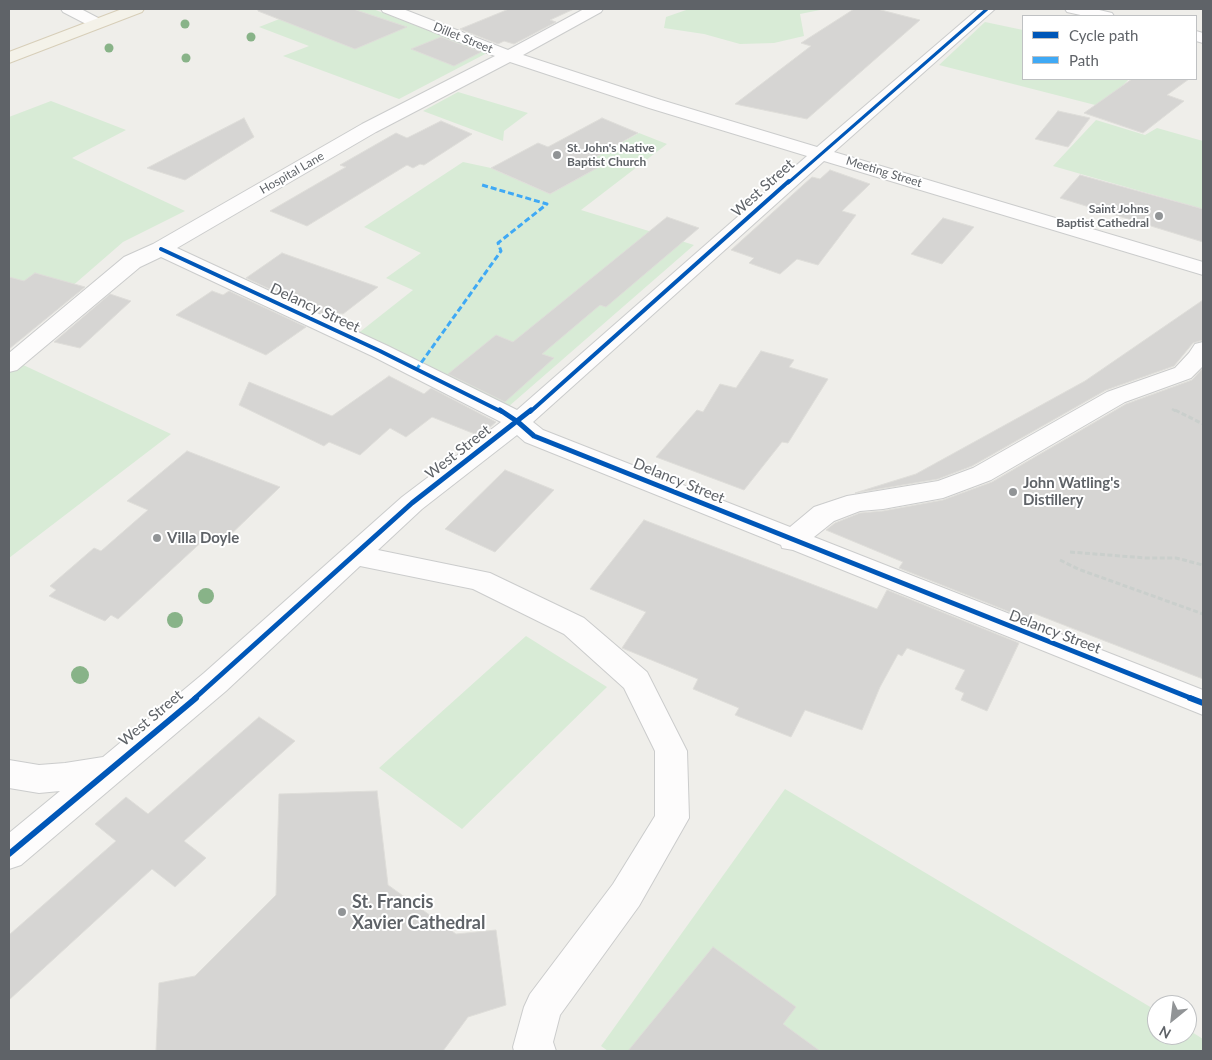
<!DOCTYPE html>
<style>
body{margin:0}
#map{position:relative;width:1212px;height:1060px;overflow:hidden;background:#efeeea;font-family:Lato,sans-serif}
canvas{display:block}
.frame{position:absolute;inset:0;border:10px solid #5f6368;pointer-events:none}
.legend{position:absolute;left:1022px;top:15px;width:175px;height:65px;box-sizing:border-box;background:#fff;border:1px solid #bfc1c3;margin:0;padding:6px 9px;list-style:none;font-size:15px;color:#5f6368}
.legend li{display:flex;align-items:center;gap:10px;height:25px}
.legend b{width:25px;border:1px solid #bfc1c3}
.north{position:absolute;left:1147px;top:995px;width:50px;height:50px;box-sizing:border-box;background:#fff;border:1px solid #bfc1c3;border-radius:50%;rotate:209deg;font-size:14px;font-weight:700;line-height:20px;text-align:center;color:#5f6368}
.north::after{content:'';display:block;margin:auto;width:18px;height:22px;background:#919496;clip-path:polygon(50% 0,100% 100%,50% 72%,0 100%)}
</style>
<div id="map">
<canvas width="1212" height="1060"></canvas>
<div class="frame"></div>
<ul class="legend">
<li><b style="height:6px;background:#0057b8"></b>Cycle path</li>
<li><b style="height:6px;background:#3fa9f5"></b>Path</li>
</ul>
<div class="north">N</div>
</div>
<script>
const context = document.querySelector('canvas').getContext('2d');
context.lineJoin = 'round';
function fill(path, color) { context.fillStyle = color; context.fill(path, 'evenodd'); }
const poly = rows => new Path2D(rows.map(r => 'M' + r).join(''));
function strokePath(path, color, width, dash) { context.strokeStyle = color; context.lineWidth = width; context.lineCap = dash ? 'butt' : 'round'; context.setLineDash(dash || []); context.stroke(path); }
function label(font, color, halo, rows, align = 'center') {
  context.font = font + ' Lato,sans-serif'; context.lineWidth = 4; context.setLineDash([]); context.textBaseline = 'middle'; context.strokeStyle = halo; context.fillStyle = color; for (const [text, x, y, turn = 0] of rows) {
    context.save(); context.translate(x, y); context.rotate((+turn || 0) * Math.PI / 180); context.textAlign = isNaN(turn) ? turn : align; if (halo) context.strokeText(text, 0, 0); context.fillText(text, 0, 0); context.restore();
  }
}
fill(poly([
 [305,9,373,9,487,53,399,99,283,56,309,46,259,27],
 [689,9,818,9,820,10,800,14,804,36,774,43,740,44,704,34,664,28,666,17],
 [985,22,1023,30,1023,79,1129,79,1103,107,939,65],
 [458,92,528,113,504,131,503,141,423,111],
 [51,101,126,130,72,158,185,211,123,242,9,341,9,117],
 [1096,120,1145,135,1157,128,1203,141,1203,209,1053,166],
 [639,133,667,144,581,210,694,245,508,407,356,335,413,290,386,278,421,253,364,227,463,162,491,168,550,194,596,168,585,163],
 [19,363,171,434,9,558,9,371],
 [526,636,607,687,462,829,379,768],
 [785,789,1157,1011,1157,1035,1187,1035,1187,1029,1203,1039,1203,1051,608,1051,601,1046]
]), '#d8ebd6');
const building = poly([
 [258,9,353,9,407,27,355,49,258,11,258,9],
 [509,9,574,9,550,20,556,22,514,44,504,41,498,44,460,29,509,9],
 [854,9,877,9,920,20,807,119,735,104,811,46,801,43,854,9],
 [441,37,481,52,454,66,411,49,441,37],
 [1132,79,1189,79,1167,95,1184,101,1143,133,1084,113,1132,79],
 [1058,111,1090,118,1068,147,1035,139,1058,111],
 [244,118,254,137,185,180,147,168,244,118],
 [602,118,638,133,585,163,597,168,550,194,491,168,538,143,548,147,602,118],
 [441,121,472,134,424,165,420,164,413,168,407,165,307,226,270,211,346,167,340,165,396,133,407,138,441,121],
 [830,170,870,184,842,211,856,215,818,265,797,259,780,274,749,263,754,258,731,250,812,177,820,179,830,170],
 [1080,175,1203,209,1203,242,1060,198,1080,175],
 [667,217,699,228,606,307,600,305,542,354,554,358,505,402,448,374,496,335,513,342,667,217],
 [943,218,974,227,942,264,911,254,943,218],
 [282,253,378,287,343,314,329,312,325,315,246,278,282,253],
 [35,273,85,287,9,349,9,277,24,281,35,273],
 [212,291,223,295,229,291,306,327,266,355,176,315,212,291],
 [110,294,131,301,80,348,54,342,110,294],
 [1203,300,1203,340,1193,343,1174,366,1106,390,972,466,938,479,855,493,916,474,1085,381,1203,300],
 [761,351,794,360,789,367,828,379,788,443,782,442,744,490,656,457,697,410,703,412,720,384,736,388,761,351],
 [1203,368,1203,679,1033,613,1030,620,899,568,903,562,826,530,835,523,860,513,883,511,943,500,992,482,1126,404,1192,380,1203,368],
 [389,376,424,394,431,388,496,422,480,436,432,417,406,437,390,428,360,455,329,442,324,446,239,405,249,382,332,416,389,376],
 [187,451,280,487,223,542,208,536,118,619,111,615,105,621,49,596,56,590,50,586,94,548,101,551,148,510,127,501,187,451],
 [505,470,554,490,495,552,445,529,505,470],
 [644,520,877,609,887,590,1019,643,987,711,961,700,964,693,955,689,965,670,907,648,902,656,898,654,880,687,862,730,805,710,791,737,735,715,739,708,693,689,698,679,622,648,646,612,590,589,644,520],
 [259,717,295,741,184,841,206,858,175,887,152,869,9,1000,9,935,116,841,95,824,126,797,148,814,259,717],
 [377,791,388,885,456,934,496,930,506,1005,468,1017,443,1051,156,1051,159,983,195,976,276,895,279,794,377,791],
 [713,947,796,1007,783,1024,820,1051,628,1051,713,947]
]);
fill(building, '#d6d5d3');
strokePath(building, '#deddd9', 1);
const minor = poly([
 [61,9,81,9,102,20,104,23,102,26,96,28,90,26,63,12,61,9],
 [381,9,403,9,508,50,584,9,603,9,601,12,523,55,661,100,817,147,978,9,995,9,834,152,1203,262,1203,275,824,161,533,422,543,430,790,527,814,507,847,496,938,481,973,468,1107,392,1175,368,1189,353,1195,344,1203,342,1203,366,1191,378,1125,402,991,480,943,498,883,509,860,511,834,521,814,537,1203,690,1203,715,793,550,782,548,781,545,525,442,517,435,422,509,378,550,490,573,584,618,647,672,687,751,689,818,639,906,560,1015,553,1042,556,1051,514,1051,513,1047,524,1007,530,994,613,884,655,816,655,751,624,688,564,634,473,589,360,566,226,691,21,865,9,869,9,833,60,791,39,793,9,788,9,760,39,765,65,763,103,757,204,673,402,497,501,422,372,356,161,257,140,267,17,370,9,372,9,353,124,257,153,244,362,124,495,56,383,12,381,9],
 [510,62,649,108,807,156,517,410,388,346,177,248,376,132,510,62],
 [1065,9,1095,9,1112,13,1114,16,1085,16,1067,12,1065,9],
 [1196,31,1203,33,1203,43,1196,41,1196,31]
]);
const major = poly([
 [122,9,144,9,142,12,9,63,9,52,122,9]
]);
strokePath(minor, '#cbcccc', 2);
strokePath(major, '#d7ceb8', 2);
strokePath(poly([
 [1172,409,1177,412]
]), '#cacfcc', 2.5, [4, 2]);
strokePath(poly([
 [1175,410,1203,424],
 [1070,552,1146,558,1176,558,1203,565],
 [1060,560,1078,569,1203,614]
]), '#cacfcc', 3, [5, 2.5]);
fill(minor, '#fdfcfc');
fill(major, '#f4f2e9');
strokePath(poly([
 [416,370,501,251,498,243,547,204,482,185]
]), '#3fa9f5', 3, [6, 3]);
strokePath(poly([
 [788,183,987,9]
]), '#0057b8', 3);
strokePath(poly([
 [161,249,380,351,502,412],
 [530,412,789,181]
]), '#0057b8', 4);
strokePath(poly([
 [500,410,518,422,534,436,1193,699],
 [194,699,412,503,531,410]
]), '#0057b8', 5);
strokePath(poly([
 [1190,698,1203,703],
 [9,854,196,698]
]), '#0057b8', 6);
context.fillStyle = '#88b388';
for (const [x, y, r] of [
 [185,24,4.5],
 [251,37,4.5],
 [109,48,4.5],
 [186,58,4.5],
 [206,596,8],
 [175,620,8],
 [80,675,9]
]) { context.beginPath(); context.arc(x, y, r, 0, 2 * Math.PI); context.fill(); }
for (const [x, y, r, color] of [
 [557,155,5,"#919496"],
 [1159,216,5,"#919496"],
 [1013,492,5,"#919496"],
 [157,538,5,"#919496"],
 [342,912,5,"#919496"]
]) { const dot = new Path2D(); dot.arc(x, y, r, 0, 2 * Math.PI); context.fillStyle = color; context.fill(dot); strokePath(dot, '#fff', 2); }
label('12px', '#5f6368', '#fff', [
 ["Dillet Street",463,38,22],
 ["Meeting Street",884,172,17],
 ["Hospital Lane",292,173,-30]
]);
label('bold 12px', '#5f6368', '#fff', [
 ["St. John's Native",567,148],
 ["Baptist Church",567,162],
 ["Saint Johns",1149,209,"right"],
 ["Baptist Cathedral",1149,223,"right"]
], 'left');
label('15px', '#5f6368', '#fff', [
 ["West Street",763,188,-42],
 ["Delancy Street",315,308,25],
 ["West Street",458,452,-38],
 ["Delancy Street",679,481,22],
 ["Delancy Street",1055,632,21],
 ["West Street",151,718,-40]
]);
label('bold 15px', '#5f6368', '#fff', [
 ["John Watling's",1023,483],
 ["Distillery",1023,500],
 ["Villa Doyle",167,538]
], 'left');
label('bold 18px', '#5f6368', '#fff', [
 ["St. Francis",352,902],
 ["Xavier Cathedral",352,923]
], 'left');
</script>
